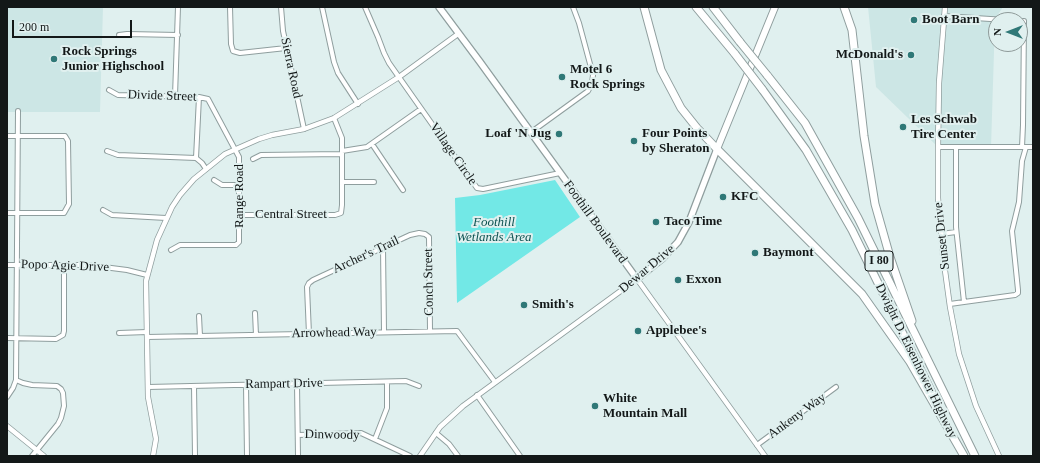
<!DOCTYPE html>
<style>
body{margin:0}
#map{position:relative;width:1040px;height:463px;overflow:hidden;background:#e0f0ef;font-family:"Times New Roman",serif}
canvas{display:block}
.frame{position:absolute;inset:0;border:8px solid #131818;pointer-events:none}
.north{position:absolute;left:988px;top:12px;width:40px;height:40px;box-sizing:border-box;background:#e0f0ef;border:1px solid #8e9a99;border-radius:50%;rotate:270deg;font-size:11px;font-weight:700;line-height:16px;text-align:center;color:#131818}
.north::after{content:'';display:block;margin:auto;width:14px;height:18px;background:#2f7877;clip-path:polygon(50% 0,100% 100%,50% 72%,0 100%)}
.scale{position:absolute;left:12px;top:20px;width:120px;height:18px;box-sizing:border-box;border:2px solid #131818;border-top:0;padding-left:5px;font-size:12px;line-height:14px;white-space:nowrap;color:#131818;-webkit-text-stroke:3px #e0f0ef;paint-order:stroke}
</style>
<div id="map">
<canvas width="1040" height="463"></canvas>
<div class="frame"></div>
<div class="north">N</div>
<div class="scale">200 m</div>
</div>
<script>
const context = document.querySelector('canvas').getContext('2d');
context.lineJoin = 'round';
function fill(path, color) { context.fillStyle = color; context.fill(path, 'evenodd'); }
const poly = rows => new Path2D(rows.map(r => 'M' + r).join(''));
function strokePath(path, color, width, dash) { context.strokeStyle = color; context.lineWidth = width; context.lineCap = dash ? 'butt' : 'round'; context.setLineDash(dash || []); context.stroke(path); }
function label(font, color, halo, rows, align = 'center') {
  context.font = font + ' "Times New Roman",serif'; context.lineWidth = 4; context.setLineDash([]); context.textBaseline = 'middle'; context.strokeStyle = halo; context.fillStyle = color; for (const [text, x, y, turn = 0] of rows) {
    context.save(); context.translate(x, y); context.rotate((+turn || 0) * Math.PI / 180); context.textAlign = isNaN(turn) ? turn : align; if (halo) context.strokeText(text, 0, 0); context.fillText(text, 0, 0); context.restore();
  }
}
fill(poly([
 [7,7,103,7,100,112,7,112],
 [868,7,1003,7,995,19,991,148,938,147,876,87]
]), '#cce6e5');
fill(poly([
 [555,180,580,217,457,303,455,198,480,195]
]), '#72e8e6');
const minor = poly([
 [230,7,231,44,233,51,240,53,286,48],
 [281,7,283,31,304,129],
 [322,7,334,62,338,73,358,104],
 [365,7,378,37,384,53,389,63,477,188,483,189,560,173],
 [944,16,1006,20],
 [1020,21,1024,21,1023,125,1022,147],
 [119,35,127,34,178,35],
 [109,90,118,95,199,97,208,99,239,157,239,242,236,245,180,245,171,250],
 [175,96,178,7],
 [530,133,588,91,592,83,593,75,579,23,573,7],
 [7,136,65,136,68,141,69,204,64,213,7,213],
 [372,144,403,190],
 [938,147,1033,147],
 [107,151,118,155,196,158,202,163,206,169],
 [342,151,367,147,421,109],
 [196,158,199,97],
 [253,159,261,155,342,154],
 [214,180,222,185,240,185],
 [342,182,374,182],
 [103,210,112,215,166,218],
 [240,215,335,215,341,213,342,205,342,138,334,118],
 [941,234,956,232],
 [383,247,384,332],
 [7,265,88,265,127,270,147,275],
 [964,302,1015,295,1018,293,1018,290,1012,231,1019,202,1022,161,1026,147],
 [950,304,964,302,956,227,956,147],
 [255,313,256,335],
 [199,316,200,336],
 [119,333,147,332],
 [309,334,307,287,309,283,313,280,410,235,419,233,425,234,429,237,430,331],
 [147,337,457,331,495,382],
 [7,338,56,339,63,335,64,331,64,265],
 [16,380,23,383,32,385,57,386,61,389,63,393,64,406,61,418,58,424,32,456],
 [297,384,298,456],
 [246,385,247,456],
 [194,386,195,456],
 [148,387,406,381,419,386],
 [477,395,520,456],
 [7,397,13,388,16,380,18,111],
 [436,433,449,444,458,456],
 [298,435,361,433,410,456],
 [375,439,387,408,387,382],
 [757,445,836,387]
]);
const tertiary = poly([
 [945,7,939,83,938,147,938,198,943,256,950,307,959,354,976,406,999,456],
 [7,426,44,456],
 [153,456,156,439,148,397,146,281,157,240,172,207,180,195,194,179,225,154,259,139,272,135,304,129,334,118,399,77,458,34],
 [420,456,440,427,463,406,637,279,765,456]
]);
const secondary = poly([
 [439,7,480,62,637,279,662,259,678,242,689,222,717,149]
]);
const primary = poly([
 [717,149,775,7]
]);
const motorway = poly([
 [644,7,661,70,681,108,697,128,717,149,862,294,910,362,964,456],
 [696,7,735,54],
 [713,7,740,42],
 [844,7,852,30,864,136,875,204,890,257,912,321],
 [767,75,805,123,858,218,975,456],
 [762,89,806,150,852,230,933,395]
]);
strokePath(minor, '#8f9e9e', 6);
strokePath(tertiary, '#8f9e9e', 6);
strokePath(secondary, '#8f9e9e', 8);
strokePath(primary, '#8f9e9e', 8);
strokePath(motorway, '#8f9e9e', 9);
strokePath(minor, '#fff', 4);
strokePath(tertiary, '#fff', 4.5);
strokePath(secondary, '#fff', 5.5);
strokePath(primary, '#fff', 6);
strokePath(motorway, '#fff', 7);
const motorwayBridge = poly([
 [740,42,767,75],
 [735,54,762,89]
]);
strokePath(motorwayBridge, '#8f9e9e', 9, []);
strokePath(motorwayBridge, '#fff', 7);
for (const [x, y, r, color] of [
 [914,20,4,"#2f7877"],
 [911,55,4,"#2f7877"],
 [54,59,4,"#2f7877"],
 [562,77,4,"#2f7877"],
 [903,127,4,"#2f7877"],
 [559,134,4,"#2f7877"],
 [634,141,4,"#2f7877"],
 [723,197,4,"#2f7877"],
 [656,222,4,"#2f7877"],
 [755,253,4,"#2f7877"],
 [678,280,4,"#2f7877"],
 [524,305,4,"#2f7877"],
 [638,331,4,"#2f7877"],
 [595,406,4,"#2f7877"]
]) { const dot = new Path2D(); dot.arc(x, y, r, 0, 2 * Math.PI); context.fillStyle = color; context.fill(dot); strokePath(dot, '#e0f0ef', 1.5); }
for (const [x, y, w] of [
 [879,261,28]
]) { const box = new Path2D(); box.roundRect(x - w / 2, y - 10, w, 20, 3); context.fillStyle = '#e0f0ef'; context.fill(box); strokePath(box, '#131818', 1); }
label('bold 12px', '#131818', null, [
 ["I 80",879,261]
]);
label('bold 13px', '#131818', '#e0f0ef', [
 ["Boot Barn",922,20],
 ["Rock Springs",62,52],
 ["Junior Highschool",62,67],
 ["McDonald's",903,55,"right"],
 ["Motel 6",570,70],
 ["Rock Springs",570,85],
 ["Les Schwab",911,120],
 ["Tire Center",911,135],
 ["Loaf 'N Jug",551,134,"right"],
 ["Four Points",642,134],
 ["by Sheraton",642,149],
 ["KFC",731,197],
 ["Taco Time",664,222],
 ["Baymont",763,253],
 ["Exxon",686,280],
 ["Smith's",532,305],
 ["Applebee's",646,331],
 ["White",603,399],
 ["Mountain Mall",603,414]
], 'left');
label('13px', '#131818', '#e0f0ef', [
 ["Sierra Road",291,68,78],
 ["Divide Street",162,96,2],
 ["Village Circle",453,154,55],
 ["Range Road",240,196,-90],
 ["Central Street",291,215],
 ["Foothill Boulevard",595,222,54],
 ["Sunset Drive",942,236,-96],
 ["Archer's Trail",366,255,-25],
 ["Popo Agie Drive",65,266,2],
 ["Dewar Drive",647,269,-40],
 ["Conch Street",429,282,-91],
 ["Arrowhead Way",334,333,-1],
 ["Dwight D. Eisenhower Highway",916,361,64],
 ["Rampart Drive",284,384,-1],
 ["Ankeny Way",797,416,-36],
 ["Dinwoody",332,435,1]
]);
label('italic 13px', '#0c5251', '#e0f0ef', [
 ["Foothill",494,223],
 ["Wetlands Area",494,238]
]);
</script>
